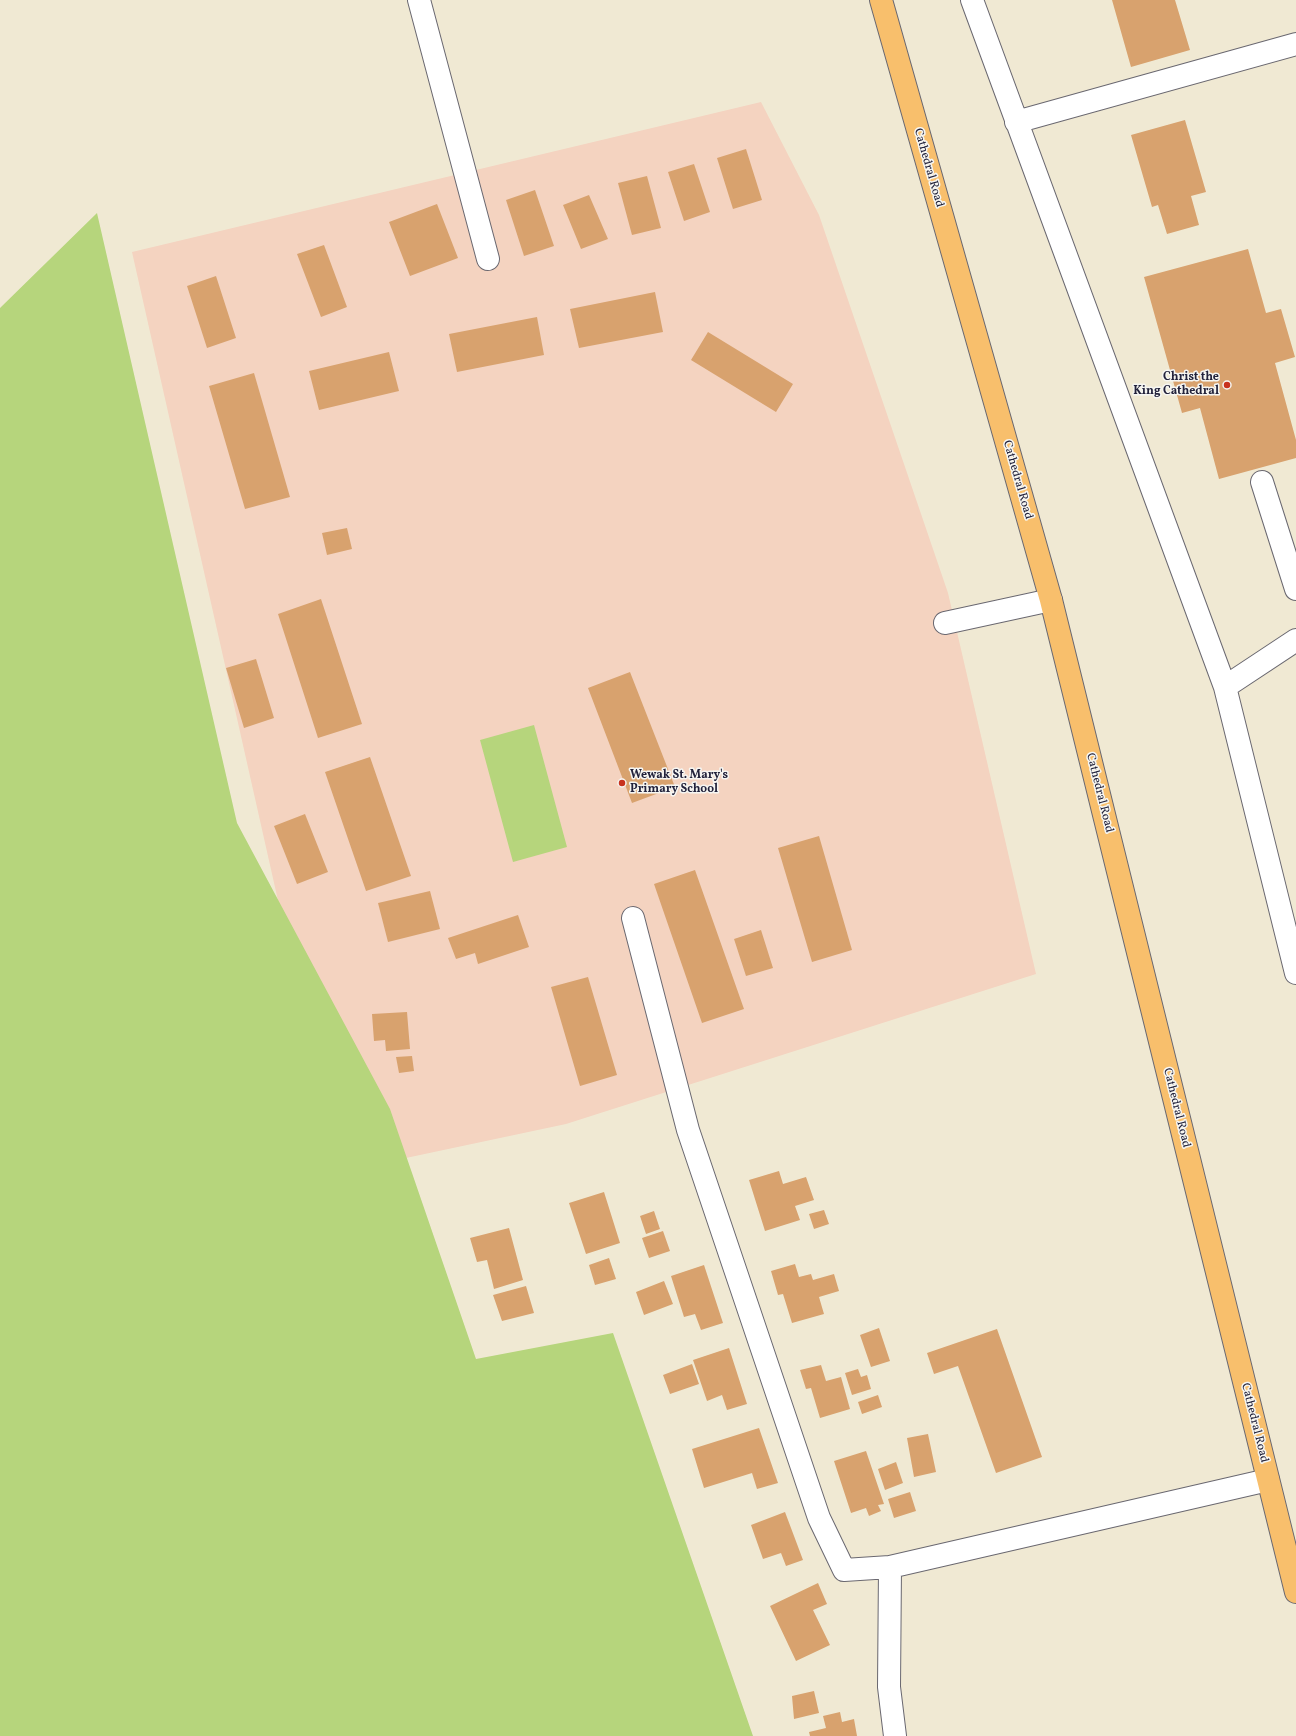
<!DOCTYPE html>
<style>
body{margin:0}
canvas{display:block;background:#f0e9d3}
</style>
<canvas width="1296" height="1736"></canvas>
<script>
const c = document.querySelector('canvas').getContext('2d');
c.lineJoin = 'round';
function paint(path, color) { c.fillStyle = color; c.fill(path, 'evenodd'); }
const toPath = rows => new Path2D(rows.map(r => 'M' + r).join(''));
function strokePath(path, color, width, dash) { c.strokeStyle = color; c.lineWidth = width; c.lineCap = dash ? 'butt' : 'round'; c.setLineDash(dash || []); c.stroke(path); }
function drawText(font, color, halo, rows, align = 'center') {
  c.font = font + ' Vollkorn,serif'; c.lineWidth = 3; c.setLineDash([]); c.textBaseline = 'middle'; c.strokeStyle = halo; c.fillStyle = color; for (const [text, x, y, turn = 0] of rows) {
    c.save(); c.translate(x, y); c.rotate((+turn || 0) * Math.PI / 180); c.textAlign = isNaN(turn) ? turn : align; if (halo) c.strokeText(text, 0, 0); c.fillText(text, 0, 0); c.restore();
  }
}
const built = toPath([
 [761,102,819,215,948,593,1036,974,566,1124,387,1162,338,1167,132,252]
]);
const green = toPath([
 [97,213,237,823,390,1109,476,1359,613,1333,753,1736,0,1736,0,308],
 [534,725,567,847,513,862,480,740]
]);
const building = toPath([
 [1112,0,1175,0,1190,50,1131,67],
 [1185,120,1206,192,1191,196,1199,225,1167,234,1158,205,1152,207,1131,135],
 [746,149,762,200,733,209,717,158],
 [694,164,710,212,684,221,668,172],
 [647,176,661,228,632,235,618,183],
 [535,190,554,246,524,256,506,200],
 [589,195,608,239,581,249,563,205],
 [437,204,458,258,410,276,389,222],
 [324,245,347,307,321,317,297,254],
 [1248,249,1266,313,1281,309,1295,357,1275,363,1296,440,1296,458,1219,479,1200,408,1182,413,1144,277],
 [216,276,236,338,207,348,187,286],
 [655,292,663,332,579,348,570,309],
 [537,317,544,355,457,372,449,334],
 [708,332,793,384,776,412,691,360],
 [389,352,399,391,319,410,309,371],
 [254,373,290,497,245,509,209,386],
 [347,528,352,549,327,555,322,533],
 [321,599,362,724,318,738,278,614],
 [256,659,274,718,244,728,226,668],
 [630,672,675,787,632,803,588,688],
 [370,757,411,876,366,891,325,772],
 [305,814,328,872,297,884,274,826],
 [819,836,852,950,812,962,778,848],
 [695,870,744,1009,702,1023,654,884],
 [430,891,440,929,388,942,378,903],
 [518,915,529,947,478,964,475,953,456,959,448,938],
 [761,930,773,968,746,976,734,939],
 [588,977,617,1075,580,1086,551,987],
 [407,1012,410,1049,386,1051,385,1040,374,1041,372,1014],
 [412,1056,414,1071,399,1073,396,1057],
 [779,1171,783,1184,806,1177,814,1200,795,1206,800,1220,765,1231,749,1180],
 [604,1192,620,1243,586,1254,569,1203],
 [824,1210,829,1224,814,1229,809,1214],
 [654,1211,660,1229,646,1234,640,1216],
 [509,1228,523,1280,494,1289,487,1260,477,1262,470,1238],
 [663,1231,670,1251,649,1258,642,1238],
 [609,1258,616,1279,595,1285,589,1265],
 [795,1264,799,1277,811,1274,813,1280,834,1274,839,1291,819,1297,824,1314,792,1323,783,1294,778,1295,771,1271],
 [704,1265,723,1323,701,1330,695,1314,684,1317,671,1276],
 [664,1281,673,1304,644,1315,636,1292],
 [526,1286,534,1313,502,1321,493,1295],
 [879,1328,890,1361,871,1367,860,1335],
 [997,1329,1042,1457,996,1473,958,1366,934,1374,927,1353],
 [729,1348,747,1404,727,1410,722,1395,707,1401,693,1360],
 [692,1364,699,1384,670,1394,663,1375],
 [821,1365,826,1381,841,1377,850,1409,820,1418,811,1388,806,1389,800,1370],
 [858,1369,861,1377,867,1375,871,1389,852,1395,845,1373],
 [878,1395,882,1407,862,1414,858,1402],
 [759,1428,778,1483,757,1489,752,1473,704,1488,692,1449],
 [928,1434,936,1472,914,1477,907,1438],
 [866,1451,884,1504,878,1505,881,1511,869,1516,866,1508,851,1513,834,1461],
 [896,1462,903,1483,885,1490,878,1469],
 [910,1492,916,1511,894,1518,888,1499],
 [785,1512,803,1560,786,1566,781,1553,763,1559,751,1525],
 [818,1583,827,1604,813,1610,830,1645,796,1661,770,1606],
 [814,1691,819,1713,794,1719,792,1696],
 [840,1712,842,1722,854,1719,857,1736,810,1736,809,1732,826,1728,823,1716]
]);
const minor = toPath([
 [419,0,488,259],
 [972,0,1225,687,1296,973],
 [1016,122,1296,44],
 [1262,482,1296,589],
 [945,623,1051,600],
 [1225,687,1296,640],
 [633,918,688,1130,819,1518,844,1570,890,1567],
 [895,1736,889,1687,890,1567,1268,1480]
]);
const major = toPath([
 [881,0,1051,600,1296,1592]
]);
const markers = [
 [1227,385,4,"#c8321e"],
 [622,783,4,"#c8321e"]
];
const streetNames = [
 ["Cathedral Road",928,168,74],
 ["Cathedral Road",1017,480,74],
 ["Cathedral Road",1099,793,76],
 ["Cathedral Road",1176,1108,76],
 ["Cathedral Road",1254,1423,76]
];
const poiNames = [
 ["Christ the",1219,378],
 ["King Cathedral",1219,392],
 ["Wewak St. Mary's",630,776,"left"],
 ["Primary School",630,790,"left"]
];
paint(built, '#f4d3c0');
paint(green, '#b6d57c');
paint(building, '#d8a26e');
strokePath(minor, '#6a6870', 24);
strokePath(major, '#6a6870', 24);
strokePath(minor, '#fff', 22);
strokePath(major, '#f8bf6c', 22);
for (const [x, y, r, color] of markers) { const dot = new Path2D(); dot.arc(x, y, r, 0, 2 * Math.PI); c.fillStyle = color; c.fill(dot); strokePath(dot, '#f6f6f2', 1.5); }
drawText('12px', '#22223b', '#f6f6f2', streetNames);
drawText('bold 12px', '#22223b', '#f6f6f2', poiNames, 'right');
</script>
